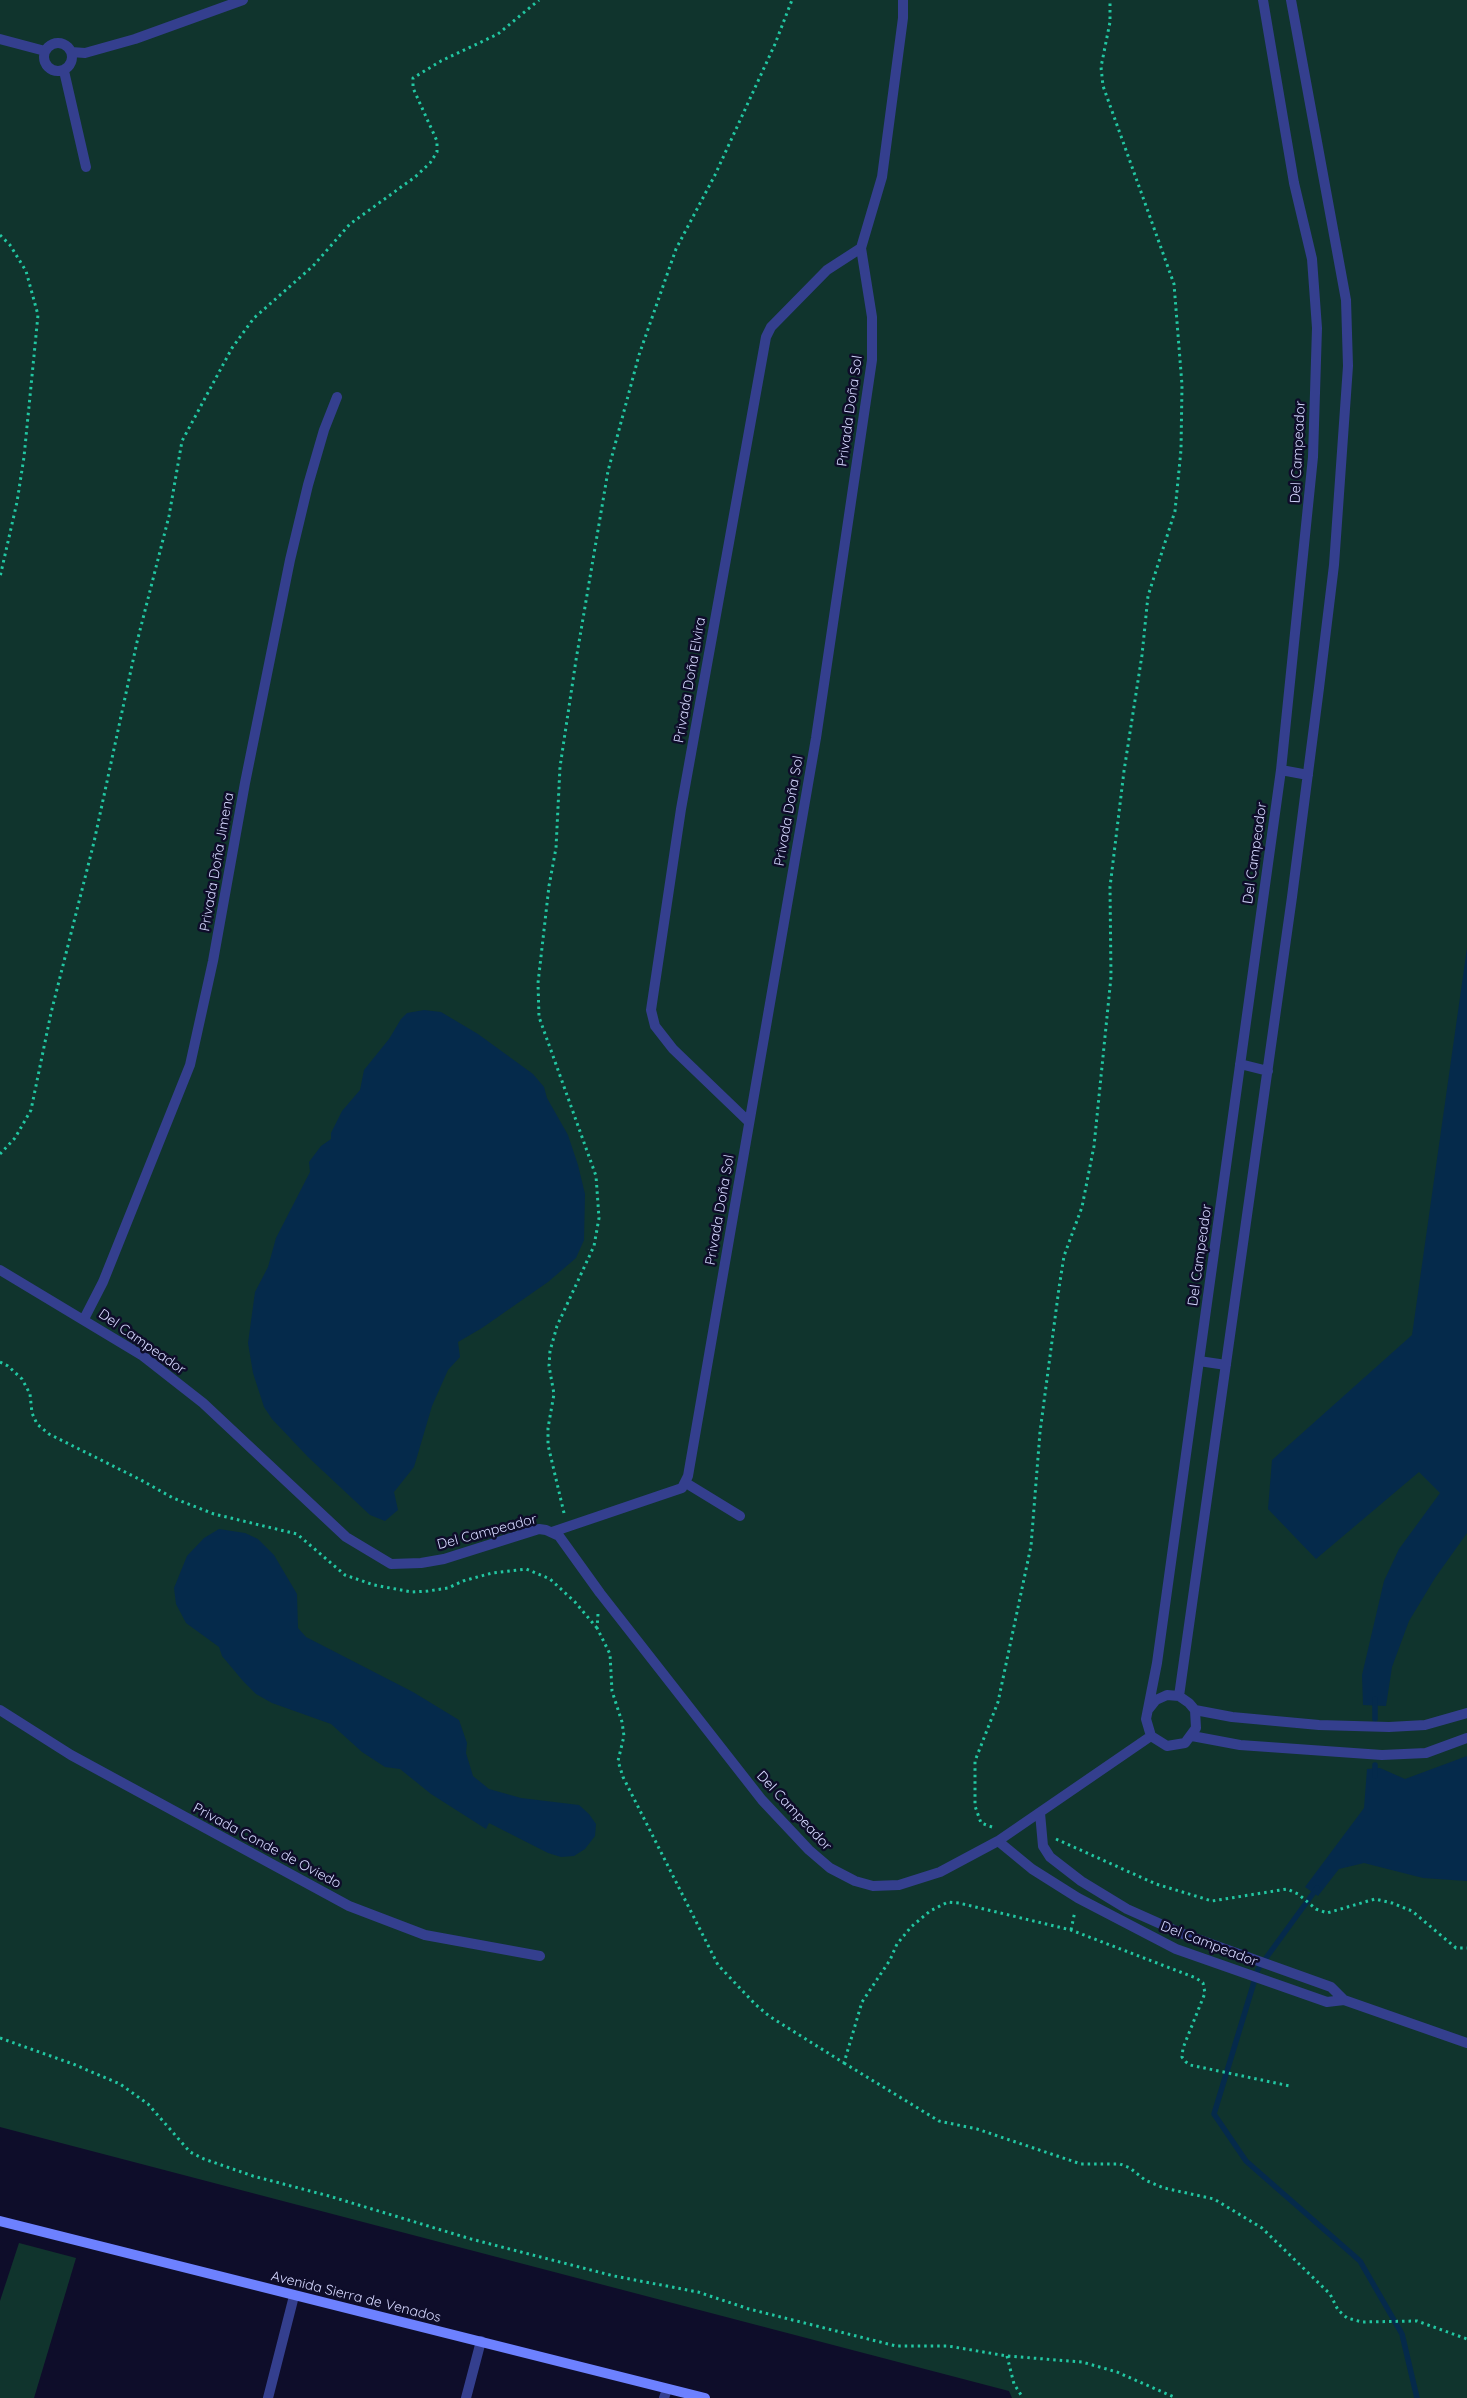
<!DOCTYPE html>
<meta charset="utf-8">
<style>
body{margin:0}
canvas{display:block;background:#0e0d2a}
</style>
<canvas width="1467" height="2398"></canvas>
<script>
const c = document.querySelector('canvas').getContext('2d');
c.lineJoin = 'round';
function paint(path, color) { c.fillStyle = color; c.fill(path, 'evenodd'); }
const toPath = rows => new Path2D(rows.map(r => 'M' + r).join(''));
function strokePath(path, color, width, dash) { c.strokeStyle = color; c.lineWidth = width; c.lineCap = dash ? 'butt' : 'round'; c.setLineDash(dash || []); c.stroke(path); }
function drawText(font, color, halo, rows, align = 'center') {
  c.font = font + ' Quicksand,sans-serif'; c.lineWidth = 5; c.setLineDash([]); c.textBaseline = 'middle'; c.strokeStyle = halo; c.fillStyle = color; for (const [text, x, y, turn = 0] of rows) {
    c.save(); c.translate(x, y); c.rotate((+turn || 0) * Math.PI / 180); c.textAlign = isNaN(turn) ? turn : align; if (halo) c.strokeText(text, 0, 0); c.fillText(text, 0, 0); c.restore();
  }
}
const green = toPath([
 [0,0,1467,0,1467,2398,1012,2398,1009,2391,0,2127],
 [19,2243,76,2258,34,2398,0,2398,0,2301]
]);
const water = toPath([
 [1467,948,1467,1533,1435,1578,1409,1621,1392,1667,1386,1706,1363,1705,1362,1675,1384,1581,1399,1549,1440,1493,1419,1472,1316,1559,1268,1509,1272,1460,1412,1335],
 [424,1010,441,1012,478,1034,533,1074,544,1087,547,1098,568,1135,578,1165,585,1194,584,1240,576,1258,548,1282,482,1328,458,1342,460,1357,448,1370,432,1406,414,1467,394,1492,398,1510,385,1521,370,1515,308,1457,272,1419,264,1407,253,1373,248,1343,255,1292,268,1267,276,1238,310,1172,309,1162,321,1146,331,1139,331,1133,342,1111,360,1090,364,1070,389,1039,401,1019,407,1013],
 [219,1529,245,1533,258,1539,274,1555,297,1594,298,1628,306,1637,413,1692,459,1720,467,1743,466,1753,473,1776,489,1789,521,1798,579,1805,589,1814,596,1824,595,1836,585,1849,574,1856,561,1857,548,1853,489,1823,486,1829,431,1794,400,1769,385,1767,362,1752,331,1724,272,1703,256,1694,243,1681,222,1656,219,1647,186,1623,176,1604,174,1588,187,1556,204,1538],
 [1467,1756,1467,1881,1423,1878,1364,1863,1339,1869,1318,1896,1305,1887,1364,1808,1367,1769,1380,1768,1405,1779]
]);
const stream = toPath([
 [1375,1699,1375,1719],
 [1375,1765,1375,1776],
 [1317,1888,1258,1969,1214,2114,1246,2161,1360,2261,1402,2334,1417,2398]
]);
const path = toPath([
 [0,235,10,245,26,271,38,315,24,457,17,502,0,577],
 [0,1154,15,1138,31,1110,51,1013,94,842,137,642,169,516,182,441,232,348,254,318,313,266,350,224,415,177,430,163,437,152,437,141,413,88,413,78,441,61,498,34,539,0],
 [0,1362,8,1366,22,1379,30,1394,32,1413,37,1424,49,1434,141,1480,173,1498,214,1514,297,1534,345,1575,374,1585,412,1592,428,1591,448,1588,463,1581,492,1573,526,1569,550,1579,575,1602,597,1628],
 [564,1513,548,1445,548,1428,554,1394,549,1366,550,1351,557,1326,594,1246,599,1218,596,1176,539,1017,538,983,549,886,556,848,560,767,576,660,608,471,639,355,676,249,715,175,775,44,792,0],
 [598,1614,597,1628,610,1654,612,1691,622,1722,624,1736,618,1761,623,1777,718,1965,755,2004,769,2016,844,2063,862,2002,890,1960,897,1944,911,1927,930,1911,948,1902,959,1903,1071,1930,1196,1978,1203,1983,1205,1993,1183,2048,1182,2057,1186,2062,1190,2065,1290,2086],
 [992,1827,981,1823,975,1806,975,1761,998,1702,1031,1546,1040,1432,1059,1288,1064,1256,1082,1207,1094,1146,1111,977,1110,887,1124,771,1142,655,1148,596,1175,511,1181,450,1182,385,1174,284,1103,86,1101,67,1110,22,1110,0],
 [1056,1839,1156,1884,1212,1901,1287,1889,1298,1894,1316,1909,1327,1913,1375,1899,1392,1903,1412,1911,1456,1948,1467,1948],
 [1071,1930,1075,1911],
 [0,2038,73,2064,120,2084,148,2104,190,2152,204,2159,253,2176,329,2196,471,2239,614,2276,698,2292,749,2309,896,2346,948,2346,1007,2356,1082,2362,1117,2372,1176,2398],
 [844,2063,939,2121,977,2129,1081,2164,1120,2164,1130,2168,1145,2180,1164,2188,1214,2199,1262,2228,1330,2294,1338,2310,1347,2318,1362,2322,1417,2321,1467,2339],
 [1007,2356,1014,2384,1023,2398]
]);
const street = toPath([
 [0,39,45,51],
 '44 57a14 14 0 1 1 28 0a14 14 0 1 1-28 0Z',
 [71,52,85,53,135,39,243,0],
 [64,71,86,167],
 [1281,770,1308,775],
 [1240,1064,1268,1071],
 [749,1122,673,1049,655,1026,651,1010,681,809,766,337,771,327,827,270,861,248],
 [0,1270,143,1356,203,1403,346,1537,391,1564,421,1563,444,1559,539,1529,546,1530,559,1536,600,1593,762,1800,809,1850,830,1868,855,1881,873,1886,899,1885,940,1872,998,1841,1151,1736],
 [84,1319,103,1282,190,1065,213,961,245,783,290,560,308,485,324,430,337,397],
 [1199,1361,1226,1365],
 [686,1483,740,1516],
 [552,1532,682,1488,688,1476,816,738,872,360,872,317,861,248,882,177,903,18,903,0],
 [1179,1696,1292,897,1319,688,1334,565,1348,366,1346,300,1291,0],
 [0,1710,71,1755,349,1906,425,1935,540,1956],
 [1148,1710,1156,1700,1167,1695,1179,1696,1189,1703,1195,1710,1196,1728,1185,1743,1167,1746,1151,1736,1146,1719,1157,1663,1281,770,1313,457,1317,328,1312,259,1294,183,1263,0],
 [1195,1710,1232,1717,1319,1725,1389,1727,1425,1725,1467,1713],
 [1192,1736,1240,1745,1382,1755,1426,1753,1467,1738],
 [1040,1813,1043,1846,1050,1857,1081,1881,1127,1909,1183,1934,1331,1987,1344,2000,1467,2043],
 [998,1841,1032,1869,1078,1898,1176,1949,1327,2002,1344,2000],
 [268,2398,294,2296],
 [466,2398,481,2341],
 [664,2398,667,2389]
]);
const secondary = toPath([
 [0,2221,705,2398]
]);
const streetNames = [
 ["Privada Doña Sol",850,411,-82],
 ["Del Campeador",1298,452,-87],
 ["Privada Doña Elvira",690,680,-80],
 ["Privada Doña Sol",789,811,-80],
 ["Del Campeador",1255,853,-82],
 ["Privada Doña Jimena",217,862,-80],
 ["Privada Doña Sol",720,1210,-80],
 ["Del Campeador",1200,1255,-82],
 ["Del Campeador",142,1342,35],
 ["Del Campeador",487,1532,-15],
 ["Del Campeador",794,1811,47],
 ["Privada Conde de Oviedo",267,1846,28],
 ["Del Campeador",1209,1944,21],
 ["Avenida Sierra de Venados",356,2297,14]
];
paint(green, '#10342d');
paint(water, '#052a4b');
strokePath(stream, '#052a4b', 5.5);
strokePath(path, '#22c7a2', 3, [2.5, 4]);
strokePath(street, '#343f8e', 10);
strokePath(secondary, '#6d81ff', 10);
drawText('14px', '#d6d8ff', '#0e0d2a', streetNames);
</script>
